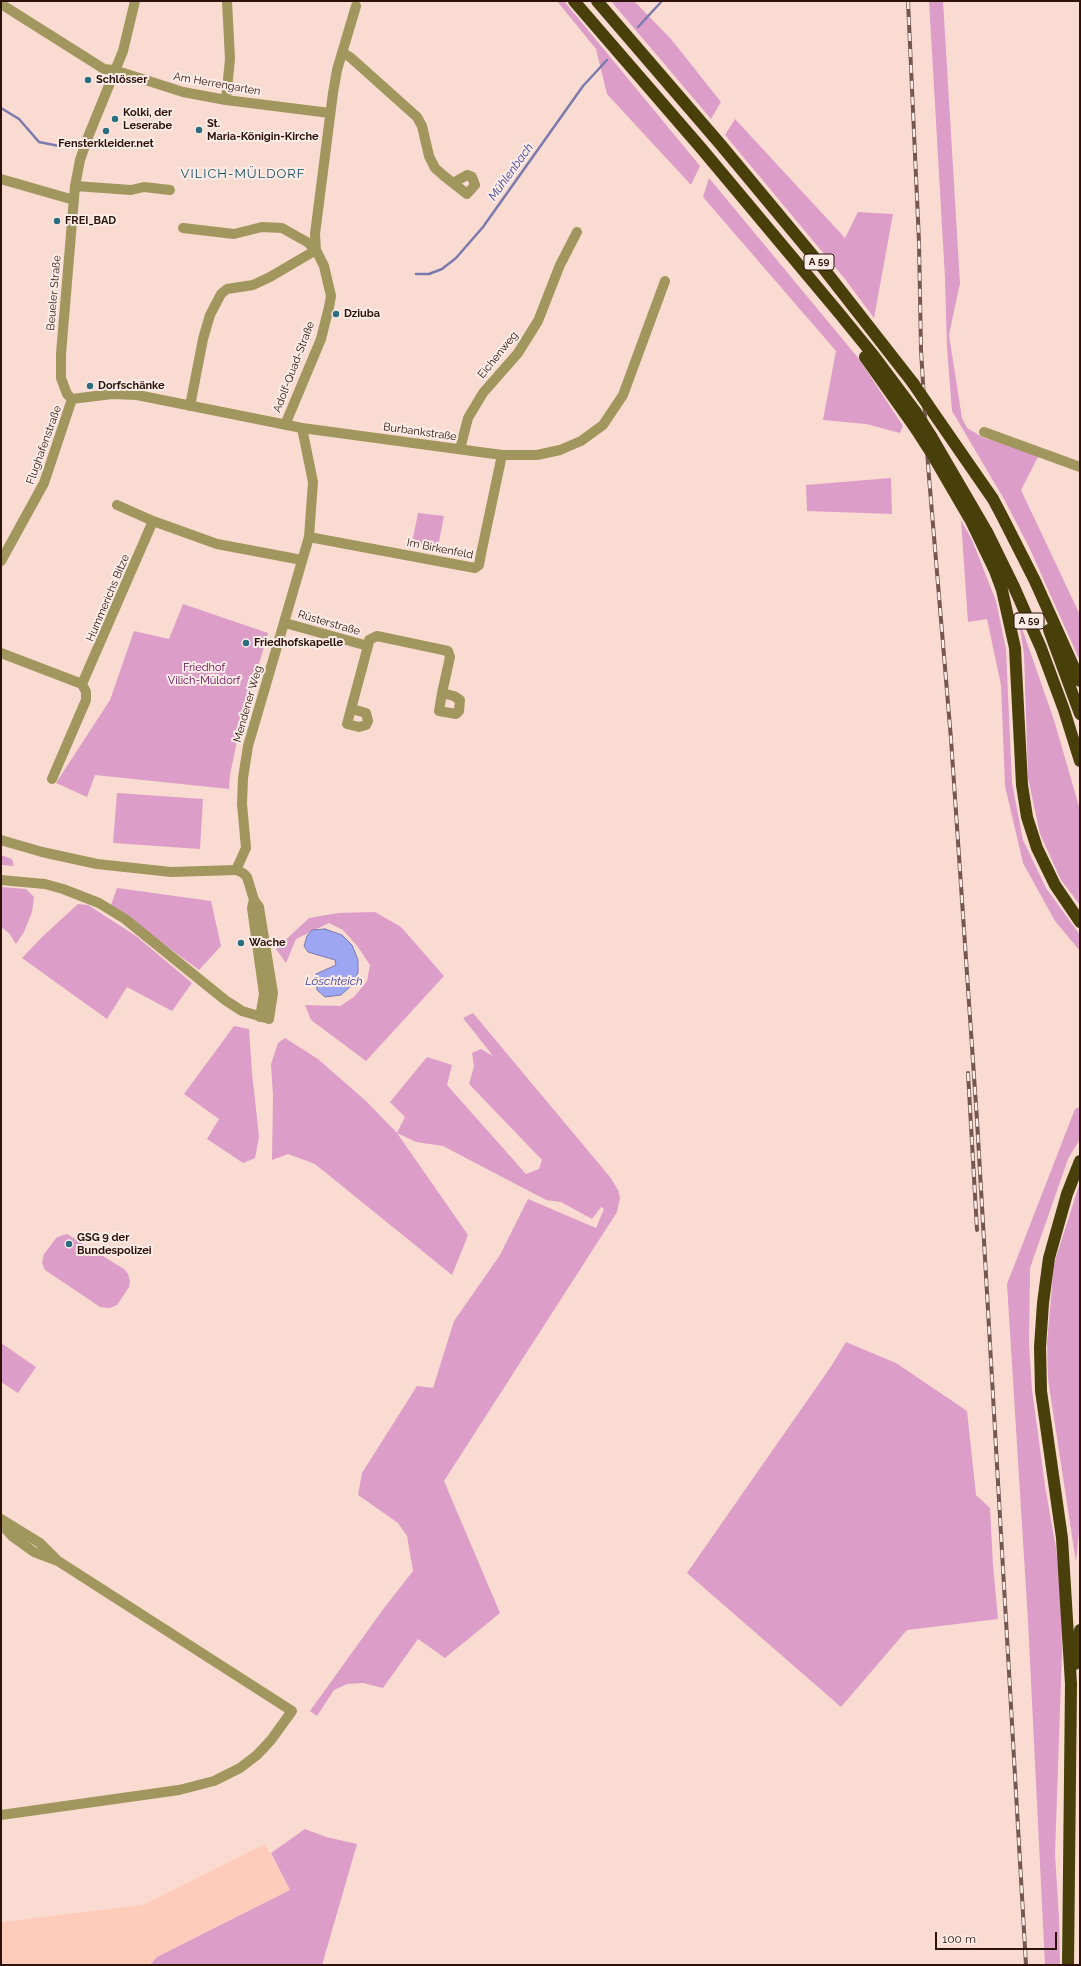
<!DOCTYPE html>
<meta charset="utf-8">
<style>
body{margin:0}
#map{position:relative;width:1081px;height:1966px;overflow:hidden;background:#fadbd1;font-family:Raleway,sans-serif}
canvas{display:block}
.frame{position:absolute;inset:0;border:2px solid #2d120a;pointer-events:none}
.scale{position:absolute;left:935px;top:1932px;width:122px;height:18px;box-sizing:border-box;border:2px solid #2d120a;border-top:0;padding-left:5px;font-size:12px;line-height:14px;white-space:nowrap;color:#2d120a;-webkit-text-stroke:3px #fcece7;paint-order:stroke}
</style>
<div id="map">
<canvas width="1081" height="1966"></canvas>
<div class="frame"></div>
<div class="scale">100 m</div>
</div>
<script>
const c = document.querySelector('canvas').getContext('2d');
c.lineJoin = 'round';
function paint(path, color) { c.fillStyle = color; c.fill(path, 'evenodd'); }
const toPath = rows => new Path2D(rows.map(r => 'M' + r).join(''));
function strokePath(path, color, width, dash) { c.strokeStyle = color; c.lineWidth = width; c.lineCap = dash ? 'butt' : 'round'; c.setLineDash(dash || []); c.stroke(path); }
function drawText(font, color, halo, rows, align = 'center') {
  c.font = font + ' Raleway,sans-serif'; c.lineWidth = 4; c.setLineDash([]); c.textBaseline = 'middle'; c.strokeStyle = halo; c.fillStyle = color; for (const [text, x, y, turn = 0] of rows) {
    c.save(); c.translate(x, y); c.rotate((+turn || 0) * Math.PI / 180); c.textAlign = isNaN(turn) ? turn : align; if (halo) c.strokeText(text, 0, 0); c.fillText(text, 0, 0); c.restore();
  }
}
const built = toPath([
 [265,1844,290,1890,157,1957,150,1965,1,1965,1,1922,143,1905]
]);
const green = toPath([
 [557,1,564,1,700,166,691,185,607,94,596,49],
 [611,1,634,1,671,39,721,102,711,119],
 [929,1,943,1,960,283,949,335,962,418,967,428,984,438,1039,455,1021,490,1080,615,1080,661,1029,547,1004,499,952,411,947,348,945,278],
 [735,119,845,238,858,212,893,214,874,318,845,279,725,135],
 [709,178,859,359,903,426,900,433,866,424,823,420,836,351,703,197],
 [891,478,892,514,807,511,806,485],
 [418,513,444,516,438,547,412,543],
 [961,520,972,540,996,601,1006,649,1012,783,1023,840,1046,888,1080,935,1080,951,1055,921,1023,863,1005,786,1001,685,987,619,968,622],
 [183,604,268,633,238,736,230,775,229,789,95,775,87,797,56,783,110,700,134,631,169,639],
 [1018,617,1054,720,1080,810,1080,905,1061,880,1040,834,1028,778,1024,654],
 [117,793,203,799,200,849,113,843],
 [1,855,12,859,14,866,1,865],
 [1,887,26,889,34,897,32,912,24,932,16,944,9,933,1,927],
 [117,888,211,901,221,946,199,970,111,905],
 [78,904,88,905,136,936,192,983,172,1011,127,987,107,1019,22,958,42,937],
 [375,912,401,927,444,976,366,1061,311,1020,305,1005,340,1006,354,997,367,981,370,965,358,947,343,930,329,923,296,939,286,963,276,949,309,918,338,913],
 [473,1013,610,1177,618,1190,620,1198,617,1212,444,1481,500,1613,445,1658,418,1639,383,1688,363,1683,347,1684,334,1690,317,1716,310,1711,384,1608,413,1571,407,1536,398,1523,358,1495,362,1473,417,1386,433,1388,454,1321,500,1255,528,1199,596,1228,604,1209,601,1207,592,1219,561,1202,546,1200,443,1146,416,1142,397,1133,468,1235,452,1275,315,1164,288,1154,272,1160,273,1096,271,1064,278,1043,285,1038,318,1059,367,1102,397,1133,405,1117,390,1102,427,1057,452,1065,447,1085,526,1174,539,1169,542,1160,469,1084,474,1066,472,1053,481,1049,493,1056,463,1018],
 [234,1026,249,1029,252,1073,259,1137,255,1158,243,1163,207,1139,219,1119,184,1094],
 [1080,1107,1080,1139,1068,1159,1030,1268,1029,1344,1032,1390,1045,1486,1056,1548,1061,1599,1062,1652,1055,1854,1059,1918,1060,1965,1045,1965,1028,1621,1007,1284,1075,1109],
 [1080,1182,1080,1522,1076,1562,1048,1379,1047,1343,1054,1264],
 [67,1234,124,1269,128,1274,130,1281,129,1287,117,1305,110,1308,100,1307,45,1270,42,1263,44,1254,57,1237],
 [846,1342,896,1363,967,1411,976,1495,990,1508,993,1565,998,1619,907,1630,841,1707,687,1573,832,1365],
 [1,1343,36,1367,18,1393,1,1382],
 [305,1829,326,1837,357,1844,322,1965,150,1965,157,1957,290,1890,271,1853]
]);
const water = toPath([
 [325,929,342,935,352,945,358,960,358,973,351,986,341,995,325,997,317,990,316,974,336,965,335,960,308,952,304,946,307,936,312,930,325,929]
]);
const stream = toPath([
 [638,27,662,1],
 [1,108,19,119,39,142,59,146,69,142],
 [416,274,429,274,442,269,456,258,483,227,583,86,607,60]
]);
const minor = toPath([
 [1,4,104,69,114,70,183,92,226,100,330,113],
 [343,53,350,57,417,117,422,126,429,156,435,168,444,176,467,194,475,185,472,177,467,175,453,183],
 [226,100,230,59,227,1],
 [1,179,74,200],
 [75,186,131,190,144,187,170,190],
 [183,228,234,234,262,227,282,228,307,242,316,250,324,266,331,296,329,307,321,339,285,425],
 [316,250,315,234,333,93,337,70,356,6],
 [72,399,112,394,137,395,302,428,502,455,537,455,560,450,581,441,603,425,623,395,665,281],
 [72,399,67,394,61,378,61,354,75,186,80,160,88,137,123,51,135,1],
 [190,406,203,339,210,315,221,294,227,289,253,285,270,277,316,250],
 [984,432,1080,467],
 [460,449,468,418,483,393,518,353,538,321,560,265,577,232],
 [117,505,153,521],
 [309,537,475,568,479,565,481,554,502,455],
 [1,561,44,483,72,399],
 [285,623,368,646,369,640,377,636,448,651,450,657,442,693,439,711,456,714,459,711,460,700,454,696,442,693],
 [1,653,82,684,153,521,217,544,302,560],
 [352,709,366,713,368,721,366,725,359,727,347,724,368,646],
 [52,779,86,700,86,692,82,684],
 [1,880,45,884,63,889,99,903,125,919,225,1000,242,1011,269,1019,273,993,259,907,254,900,247,877,243,873,236,870,246,848,242,804,243,778,248,746,309,537,313,482,302,428],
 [254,900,252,908,264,994,260,1017],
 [1,1519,40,1543,58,1561],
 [1,1524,13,1537,34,1552,58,1561,292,1711,271,1740,257,1755,240,1768,214,1781,179,1790,1,1815]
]);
const tertiary = toPath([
 [1,840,42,852,97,864,171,872,236,870]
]);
const motorway = toPath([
 [574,1,701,148,839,313,874,356,915,411],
 [597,1,721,145,820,264,913,383],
 [865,357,916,429],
 [928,405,993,499,1002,516,1035,581,1080,681],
 [931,436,987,532,1014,587,1041,648,1064,710,1080,761],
 [932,454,971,521,995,571,1002,590,1015,648,1022,785,1027,817,1037,848,1055,885,1080,922],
 [1049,630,1080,714],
 [1075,1664,1080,1630],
 [1068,1965,1071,1684,1062,1538,1041,1391,1040,1347,1043,1303,1049,1258,1067,1194,1080,1161]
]);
const rail = toPath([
 [908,1,919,242,921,350,928,465,951,739,977,1120,1026,1965],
 [968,1073,977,1230]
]);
const motorwayBridge = toPath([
 [913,383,928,405],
 [915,411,931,436],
 [916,429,932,454]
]);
const markers = [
 [88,80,4,"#2b6d7f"],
 [115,119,4,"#2b6d7f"],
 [199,130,4,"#2b6d7f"],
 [106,131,4,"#2b6d7f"],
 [57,221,4,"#2b6d7f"],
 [336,314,4,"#2b6d7f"],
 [90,386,4,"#2b6d7f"],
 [246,643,4,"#2b6d7f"],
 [241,943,4,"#2b6d7f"],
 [69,1244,4,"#2b6d7f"]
];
const shields = [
 [819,262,30],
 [1029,621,30]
];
const shieldNames = [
 ["A 59",819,262],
 ["A 59",1029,621]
];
const poiNames = [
 ["Schlösser",96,80],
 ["Kolki, der",123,113],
 ["Leserabe",123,126],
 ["St.",207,124],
 ["Maria-Königin-Kirche",207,137],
 ["Fensterkleider.net",106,144,"center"],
 ["FREI_BAD",65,221],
 ["Dziuba",344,314],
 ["Dorfschänke",98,386],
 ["Friedhofskapelle",254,643],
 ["Wache",249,943],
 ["GSG 9 der",77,1238],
 ["Bundespolizei",77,1251]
];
const streetNames = [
 ["Am Herrengarten",217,84,10],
 ["Beueler Straße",54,293,-85],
 ["Eichenweg",498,355,-51],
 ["Adolf-Quad-Straße",294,367,-69],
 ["Burbankstraße",420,432,8],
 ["Flughafenstraße",44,445,-70],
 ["Im Birkenfeld",440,549,11],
 ["Hummerichs Bitze",108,598,-67],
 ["Rüsterstraße",329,623,16],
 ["Mendener Weg",248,704,-74]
];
const parkNames = [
 ["Friedhof",204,668],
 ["Vilich-Müldorf",204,681]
];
const waterNames = [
 ["Mühlenbach",511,172,-54],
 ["Löschteich",334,981]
];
const quarterNames = [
 ["VILICH-MÜLDORF",243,174]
];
paint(built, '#ffccbc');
paint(green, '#dc9dc9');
paint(water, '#9da6f3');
strokePath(water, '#7b7aad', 1);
strokePath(stream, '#7b7aad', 2.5);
strokePath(minor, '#a1965d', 10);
strokePath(tertiary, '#a1965d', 10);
strokePath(motorway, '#483f0b', 12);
strokePath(rail, '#74584f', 4);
strokePath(rail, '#fcece7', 2.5, [8]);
strokePath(motorwayBridge, '#483f0b', 12);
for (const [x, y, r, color] of markers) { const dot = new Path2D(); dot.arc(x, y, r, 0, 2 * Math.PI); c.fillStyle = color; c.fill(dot); strokePath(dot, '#fcece7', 1.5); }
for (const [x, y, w] of shields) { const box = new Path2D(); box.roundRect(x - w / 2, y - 8, w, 16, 3); c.fillStyle = '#fcece7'; c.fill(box); strokePath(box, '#2d120a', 1); }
drawText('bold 10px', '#2d120a', null, shieldNames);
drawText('bold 11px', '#2d120a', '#fcece7', poiNames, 'left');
drawText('11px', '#2d120a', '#fcece7', streetNames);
drawText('11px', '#5e034d', '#fcece7', parkNames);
drawText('italic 12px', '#42439c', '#fcece7', waterNames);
c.letterSpacing = '1px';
drawText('13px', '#164d5b', '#fcece7', quarterNames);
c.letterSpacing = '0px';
</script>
